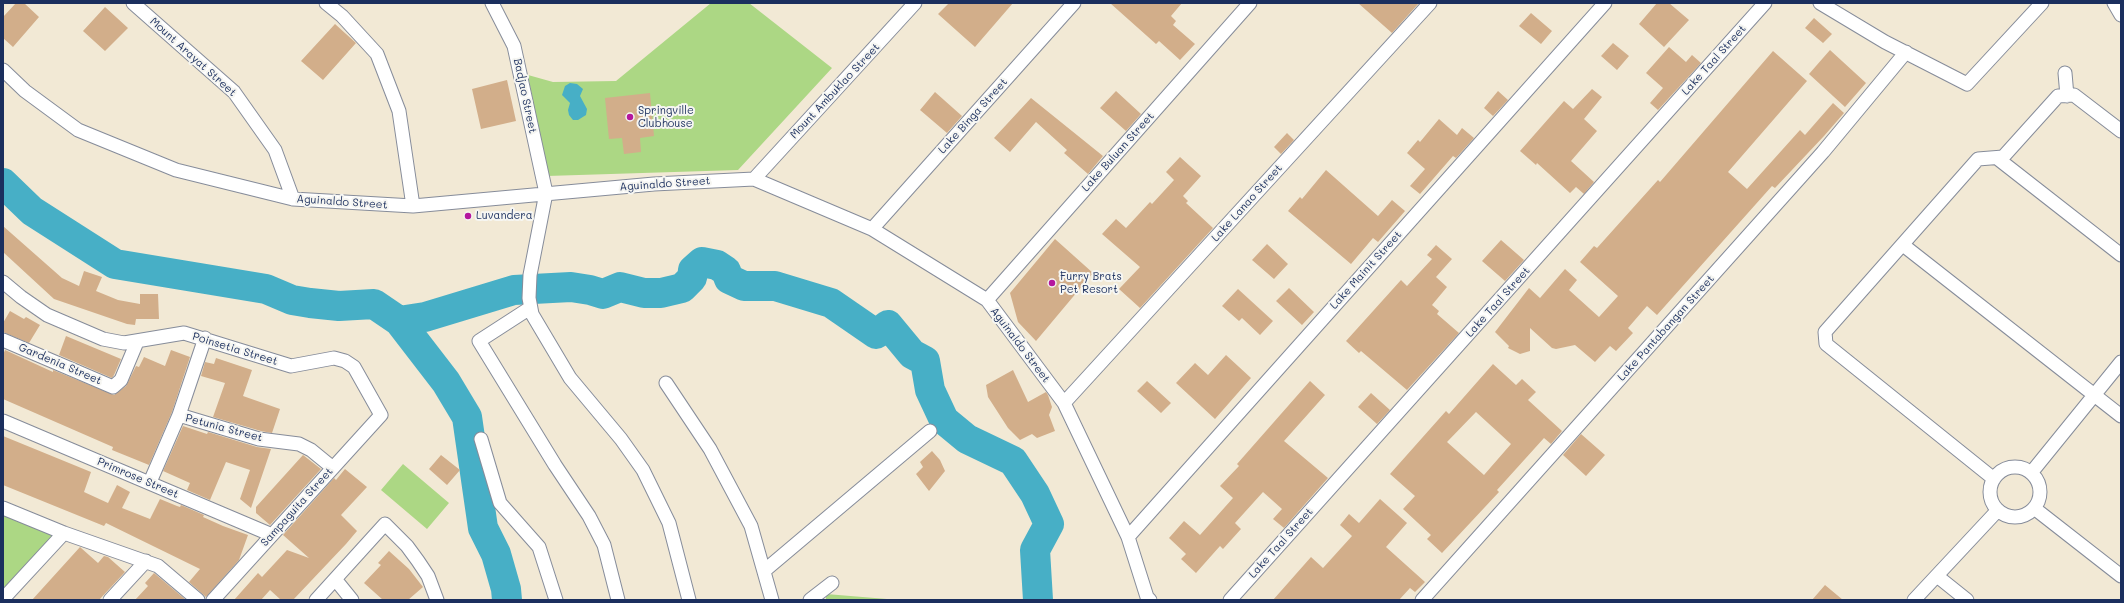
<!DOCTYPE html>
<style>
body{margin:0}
#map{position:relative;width:2124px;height:603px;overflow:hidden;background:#f2e9d5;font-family:Mali,sans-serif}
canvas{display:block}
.frame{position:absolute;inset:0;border:4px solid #1b2f5e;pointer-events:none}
</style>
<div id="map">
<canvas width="2124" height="603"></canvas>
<div class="frame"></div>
</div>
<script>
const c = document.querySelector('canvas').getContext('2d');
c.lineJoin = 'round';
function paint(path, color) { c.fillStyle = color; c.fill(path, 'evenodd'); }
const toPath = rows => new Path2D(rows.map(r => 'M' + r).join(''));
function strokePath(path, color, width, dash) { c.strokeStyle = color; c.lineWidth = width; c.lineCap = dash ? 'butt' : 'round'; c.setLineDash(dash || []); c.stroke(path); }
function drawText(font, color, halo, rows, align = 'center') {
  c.font = font + ' Mali,sans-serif'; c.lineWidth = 4; c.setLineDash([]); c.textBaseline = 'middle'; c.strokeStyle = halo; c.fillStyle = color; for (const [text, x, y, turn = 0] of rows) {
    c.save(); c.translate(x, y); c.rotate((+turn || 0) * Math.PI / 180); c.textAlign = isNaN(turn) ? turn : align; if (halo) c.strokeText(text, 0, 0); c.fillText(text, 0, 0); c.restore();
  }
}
const green = toPath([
 [711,3,749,3,832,68,738,170,547,176,528,75,553,82,616,81],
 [403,464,449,503,427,529,381,490],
 [3,515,54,536,3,592],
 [826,594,887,599,826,600]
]);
const water = toPath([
 [570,83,577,84,583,89,580,96,587,109,586,115,578,120,573,120,569,115,568,110,570,103,562,95,565,86]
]);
const river = toPath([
 [3,183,32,211,115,264,266,289,292,300,310,303,339,306,374,304,399,321,446,382,467,417,483,528,496,554,506,589,507,600],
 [399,321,425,317,514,290,571,287,590,290,603,294,620,287,644,293,661,293,682,288,692,278,693,270,702,262,717,265,726,271,729,279,744,286,775,286,831,303,876,334,888,325,912,354,925,361,930,390,944,420,967,439,1013,461,1035,494,1049,524,1035,550,1038,600]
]);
const building = toPath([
 [16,3,24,3,39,17,13,47,3,38,3,17],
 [949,3,1013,3,975,47,938,14],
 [1110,3,1182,3,1171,16,1176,21,1173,25,1195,44,1180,60,1159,41,1156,44],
 [1358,3,1419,3,1392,33],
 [1657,3,1669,3,1689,20,1664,47,1639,24],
 [105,7,128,28,105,51,83,31],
 [1531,13,1552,31,1541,44,1519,26],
 [1814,18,1832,34,1823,43,1805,28],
 [335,24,356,43,323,80,301,61],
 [1613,43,1629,56,1617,70,1601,56],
 [1669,47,1686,62,1692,55,1701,63,1658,110,1650,103,1663,88,1646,73],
 [1830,50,1866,83,1845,107,1809,74],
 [1773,51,1807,81,1728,172,1747,189,1800,130,1805,135,1833,103,1844,113,1824,136,1775,188,1772,186,1657,315,1647,306,1628,328,1633,333,1616,351,1610,346,1595,362,1575,345,1556,349,1552,348,1530,328,1530,351,1520,354,1508,348,1509,346,1495,332,1529,288,1540,298,1565,269,1577,280,1569,290,1599,317,1618,296,1580,262,1594,246,1597,248,1658,180,1660,182],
 [507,80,516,121,481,129,472,89],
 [1592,89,1602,97,1584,119,1597,131,1571,161,1594,182,1584,194,1576,187,1570,193,1537,163,1536,165,1520,151,1564,101,1573,109],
 [1116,91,1141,114,1126,131,1100,108],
 [1498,91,1508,100,1493,116,1484,108],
 [935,92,962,116,947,133,920,110],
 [650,93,654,136,640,138,641,152,624,154,622,138,609,139,605,98],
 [1031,98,1103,156,1088,174,1064,153,1067,150,1036,122,1010,152,994,138],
 [1439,119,1457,135,1462,128,1474,138,1456,158,1453,156,1420,194,1410,186,1425,169,1407,153,1418,140,1420,142],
 [1287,133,1294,140,1281,154,1274,147],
 [1180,157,1201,176,1183,196,1188,201,1186,203,1213,228,1140,308,1119,289,1140,267,1102,234,1116,219,1126,228,1150,202,1152,204,1174,180,1166,172],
 [1326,170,1378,216,1392,200,1405,211,1378,242,1373,238,1351,264,1288,211,1300,197,1302,199],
 [3,226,62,278,79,286,84,271,102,277,96,291,118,300,140,304,140,294,158,294,159,319,136,319,135,325,127,324,54,299,3,252],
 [1055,239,1093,273,1036,341,1018,322,1010,293],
 [1501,240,1524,260,1505,281,1482,261],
 [1267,244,1288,264,1274,279,1252,260],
 [1436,245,1452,259,1436,277,1447,287,1432,305,1439,311,1437,314,1459,333,1407,390,1361,351,1359,353,1346,341,1401,280,1407,286,1432,259,1427,255],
 [1289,288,1314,312,1302,325,1276,301],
 [1238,289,1273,321,1260,335,1242,318,1239,321,1222,306],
 [10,311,24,319,26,317,40,325,29,343,3,332,3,323],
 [66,336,121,359,114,375,112,378,59,355],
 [5,350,53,372,53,370,114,395,126,386,136,366,139,367,144,357,165,366,171,350,190,357,172,412,149,465,112,450,113,447,3,399,3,355],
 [1226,355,1251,378,1215,419,1176,383,1195,363,1208,375],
 [216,358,252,370,243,396,280,409,272,433,261,431,213,417,225,383,201,376,205,362,214,364],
 [1493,364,1516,385,1522,379,1536,392,1528,400,1562,431,1551,444,1544,438,1497,490,1499,492,1442,553,1427,539,1431,535,1403,509,1415,496,1390,474,1446,411,1449,414],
 [1476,412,1511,444,1484,475,1447,442],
 [1013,370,1028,402,1046,392,1048,395,1052,407,1049,415,1055,431,1037,438,1032,434,1020,440,1008,428,988,397,986,385],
 [1147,381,1171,403,1161,413,1137,391],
 [1310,381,1325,395,1284,441,1328,478,1284,528,1273,519,1282,509,1263,492,1235,523,1241,529,1223,549,1220,546,1196,573,1181,559,1186,554,1169,538,1184,521,1200,535,1233,498,1220,486,1239,466,1237,464],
 [1371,393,1390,410,1377,424,1358,407],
 [183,426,207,434,208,432,257,447,271,449,251,508,240,499,250,470,226,462,210,500,187,490,190,483,163,471],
 [1581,434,1605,455,1586,476,1563,455],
 [3,436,91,472,84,492,108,503,117,485,130,492,122,508,150,519,160,499,177,506,180,507,181,505,204,515,203,517,223,526,248,535,239,560,206,597,189,582,200,569,106,523,104,526,3,485],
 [932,451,940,460,945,471,929,491,916,474,923,467,920,462],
 [303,455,321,469,270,525,256,513,256,507],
 [441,455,460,470,447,485,429,469],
 [345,469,367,487,341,515,357,531,346,544,293,600,281,600,270,590,261,600,234,600,258,573,262,577,287,550,309,558,283,535,334,478,336,480],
 [1380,499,1407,523,1386,547,1425,582,1415,592,1410,588,1399,600,1273,600,1311,557,1323,568,1352,536,1340,525,1349,514,1359,523],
 [80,547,98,563,104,556,108,557,125,572,99,600,32,600],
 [389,551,409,569,423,587,408,600,383,600,364,583,381,565,378,563],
 [154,573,186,600,135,600,148,586,145,583],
 [1825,585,1843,600,1812,600]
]);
const minor = toPath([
 [133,3,234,92,275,150,293,199],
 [326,3,342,16,377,54,399,111,413,206],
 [492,3,514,46,546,193,530,275,529,298,532,314,570,378,621,439,643,470,669,523,689,600],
 [1820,3,1885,42,1967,84,2042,3],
 [2114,3,2121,15],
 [3,70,25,91,78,130,176,170,293,199,413,206,654,184,754,179,872,229,987,300,1064,403,1128,537,1147,597,1150,600],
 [2065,73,2067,96],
 [1997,158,2121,255],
 [754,179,915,3],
 [872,229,1074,3],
 [1903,245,2121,416],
 [3,282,21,297,47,315,103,339,124,343,184,333,291,366,334,358,345,361,354,367,381,415,213,600],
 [987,300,1250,3],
 [530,308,479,341,555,465,589,516,604,545,618,600],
 [3,340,113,387,121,380,137,342],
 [666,383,710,449,751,526,772,600],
 [1064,403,1430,3],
 [179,415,259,439,299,444,311,450,333,468],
 [3,421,272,535],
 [481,439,500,503,539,547,556,600],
 '1990 492a25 25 0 1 1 50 0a25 25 0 1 1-50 0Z',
 [2031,473,2121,362],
 [1994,479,1826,344,1825,332,1978,159,2003,157,2058,96,2074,95,2121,131],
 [150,482,179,415,205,338],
 [3,508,64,533,158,566,198,600],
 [2034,508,2121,576],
 [1128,537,1605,3],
 [764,571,930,431],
 [1937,576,1967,600],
 [335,579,352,600],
 [3,599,64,533],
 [110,600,146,561],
 [316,600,385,524,407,546,418,561,428,576,437,600],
 [810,600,832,583],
 [1230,600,1765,3],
 [1422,600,1823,152,1906,52],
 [1914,600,1998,510]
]);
const markers = [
 [630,117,4,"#b5179e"],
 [468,216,4,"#b5179e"],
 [1052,283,4,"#b5179e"]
];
const streetNames = [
 ["Mount Arayat Street",193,57,42],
 ["Lake Taal Street",1714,60,-48],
 ["Mount Ambuklao Street",835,91,-47],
 ["Badjao Street",525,96,78],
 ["Lake Binga Street",973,116,-48],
 ["Lake Buluan Street",1118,152,-48],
 ["Aguinaldo Street",665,184,-4],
 ["Aguinaldo Street",342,202,4],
 ["Lake Lanao Street",1247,203,-48],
 ["Lake Mainit Street",1366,270,-48],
 ["Lake Taal Street",1498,302,-48],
 ["Lake Pantabangan Street",1666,328,-48],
 ["Aguinaldo Street",1020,345,53],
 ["Poinsetia Street",235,349,17],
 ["Gardenia Street",60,364,23],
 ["Petunia Street",224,428,15],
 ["Primrose Street",138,478,23],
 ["Sampaguita Street",297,507,-48],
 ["Lake Taal Street",1281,543,-48]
];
const poiNames = [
 ["Springville",638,111],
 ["Clubhouse",638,124],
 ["Luvandera",476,216],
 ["Furry Brats",1060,277],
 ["Pet Resort",1060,290]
];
paint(green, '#acd784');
paint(water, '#47afc6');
strokePath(river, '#47afc6', 30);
paint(building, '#d2ae8a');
strokePath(minor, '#868c9a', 15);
strokePath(minor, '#fff', 13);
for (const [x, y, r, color] of markers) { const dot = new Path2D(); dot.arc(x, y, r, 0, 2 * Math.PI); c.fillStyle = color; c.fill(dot); strokePath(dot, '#f6f6f2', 1.5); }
drawText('11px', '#1b2f5e', '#f6f6f2', streetNames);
drawText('11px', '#1b2f5e', '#f6f6f2', poiNames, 'left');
</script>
